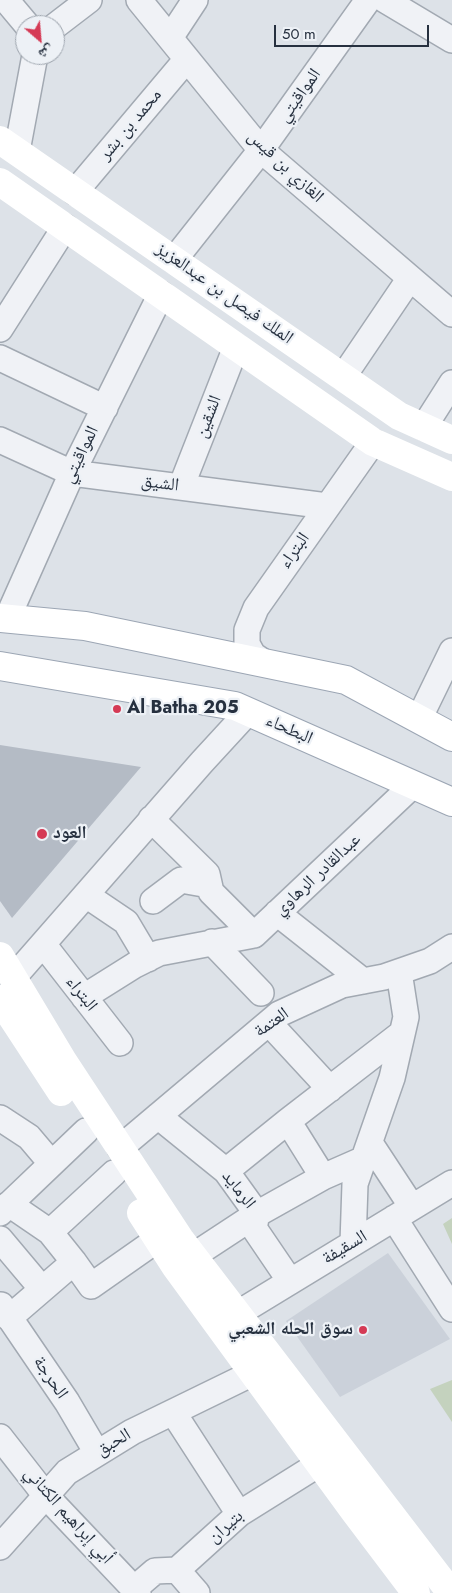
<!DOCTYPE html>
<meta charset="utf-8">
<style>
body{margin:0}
#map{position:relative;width:452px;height:1593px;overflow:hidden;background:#dde2e8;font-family:Jost,"Noto Naskh Arabic",sans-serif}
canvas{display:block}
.north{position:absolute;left:15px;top:15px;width:50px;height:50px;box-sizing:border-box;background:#edf1f6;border:1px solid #9da4ad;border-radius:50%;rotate:153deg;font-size:14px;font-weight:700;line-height:20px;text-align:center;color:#26303f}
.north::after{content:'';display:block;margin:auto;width:18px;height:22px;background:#d53a55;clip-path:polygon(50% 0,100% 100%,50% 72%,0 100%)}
.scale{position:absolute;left:274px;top:25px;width:155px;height:22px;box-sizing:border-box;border:2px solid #26303f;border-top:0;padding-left:6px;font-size:15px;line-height:18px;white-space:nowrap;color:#26303f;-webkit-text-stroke:4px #edf1f6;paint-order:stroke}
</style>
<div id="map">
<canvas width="452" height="1593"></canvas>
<div class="north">ش</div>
<div class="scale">50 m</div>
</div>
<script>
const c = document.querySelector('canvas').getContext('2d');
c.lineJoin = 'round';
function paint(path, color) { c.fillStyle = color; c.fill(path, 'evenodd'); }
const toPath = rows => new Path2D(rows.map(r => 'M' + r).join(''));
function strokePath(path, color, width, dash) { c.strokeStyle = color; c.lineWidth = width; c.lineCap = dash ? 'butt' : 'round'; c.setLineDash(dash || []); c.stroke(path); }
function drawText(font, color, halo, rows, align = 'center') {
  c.font = font + ' Jost,"Noto Naskh Arabic",sans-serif'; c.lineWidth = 4.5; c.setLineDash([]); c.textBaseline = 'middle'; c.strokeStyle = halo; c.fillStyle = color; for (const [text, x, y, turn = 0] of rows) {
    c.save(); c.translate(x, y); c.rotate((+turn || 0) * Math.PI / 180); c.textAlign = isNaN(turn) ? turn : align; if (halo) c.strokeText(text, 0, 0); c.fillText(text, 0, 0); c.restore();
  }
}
const built = toPath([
 [388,1253,450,1339,340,1397,286,1321]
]);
const green = toPath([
 [452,1218,452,1244,443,1224],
 [452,1380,452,1422,430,1389]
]);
const building = toPath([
 [0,745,141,767,12,918,0,901]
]);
const street = toPath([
 [6,0,27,25],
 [139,0,261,150,452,314],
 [385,0,452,40],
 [55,26,89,0],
 [170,38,195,0],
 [17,151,35,55],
 [75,192,187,59],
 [174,260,261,150,368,0],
 [0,329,65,227],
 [0,358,105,408],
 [343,377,410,278],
 [424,427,452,383],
 [0,440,72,473,327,506],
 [181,487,236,347],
 [7,619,72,473,161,294],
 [265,663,253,655,247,644,247,630,256,608,373,442],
 [419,719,452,651],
 [151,819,207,874,211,892,254,935],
 [86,895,126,922,148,959],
 [153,901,181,880,209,885],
 [277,913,363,981],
 [212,942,261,993],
 [43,944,120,1043],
 [13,978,202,762,248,712],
 [84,997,135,965,159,953,254,935,413,785],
 [269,1023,330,1089],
 [158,1116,226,1171,257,1214,254,1228,290,1281],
 [0,1118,29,1137,51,1163],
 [288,1121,323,1177],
 [370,1143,412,1207],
 [120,1148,279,1014,342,985,384,977,430,961,452,947],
 [226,1171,288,1121,402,1033],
 [9,1204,50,1232,74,1262],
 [0,1213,86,1131],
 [394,1218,452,1309],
 [50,1232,114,1173],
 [0,1239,42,1289],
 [353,1243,355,1184,392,1078,406,1017,399,972],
 [193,1256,257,1214,323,1177,364,1159],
 [1,1305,67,1402,97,1453],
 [237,1314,452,1183],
 [9,1318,74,1262,91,1286,158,1239],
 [173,1412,239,1514],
 [0,1437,46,1496,138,1593],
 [0,1547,67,1472,132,1432,253,1373],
 [177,1570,197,1593],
 [134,1589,155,1571,177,1570,239,1514,319,1464]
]);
const secondary = toPath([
 [0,140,399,416,452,440],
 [0,182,373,442,452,477],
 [0,956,63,1061,180,1239,451,1593],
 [0,999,61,1092],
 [141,1213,175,1266,354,1511,416,1593]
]);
const primary = toPath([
 [0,618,85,626,346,680,452,737],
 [0,666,235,706,452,802]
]);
const markers = [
 [117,709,5,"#d53a55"],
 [42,834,6,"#d53a55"],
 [363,1330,5,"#d53a55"]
];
const streetNames = [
 ["المواقيتي",300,96,-55],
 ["محمد بن بشر",131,125,-50],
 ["الغازي بن قيس",285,167,43],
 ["الملك فيصل بن عبدالعزيز",224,294,35],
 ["الشقين",209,417,-69],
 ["المواقيتي",81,455,-64],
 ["الشيق",160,484,7],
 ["البتراء",295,551,-55],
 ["البطحاء",289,730,24],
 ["عبدالقادر الرهاوي",318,875,-43],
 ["البتراء",81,994,52],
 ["العتمة",272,1023,-35],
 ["الرمايد",238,1190,52],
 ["السقيفة",345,1248,-31],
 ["الحرجة",50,1378,56],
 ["الحبق",114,1443,-31],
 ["أبي إبراهيم الكتاني",68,1516,48],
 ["بتيران",226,1527,-41]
];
const poiNames = [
 ["Al Batha 205",127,709],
 ["العود",53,834],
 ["سوق الحله الشعبي",353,1330,"right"]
];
paint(built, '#cbd1da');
paint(green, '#c4d2be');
paint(building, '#b4bbc5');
strokePath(street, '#a2a9b2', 28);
strokePath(primary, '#9ca6b4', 30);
strokePath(street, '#f0f2f6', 25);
strokePath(secondary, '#fff', 28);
strokePath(primary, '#fff', 28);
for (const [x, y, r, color] of markers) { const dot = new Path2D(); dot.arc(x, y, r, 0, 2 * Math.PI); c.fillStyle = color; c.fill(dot); strokePath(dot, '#edf1f6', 2); }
drawText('18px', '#26303f', '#edf1f6', streetNames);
drawText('bold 18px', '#26303f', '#edf1f6', poiNames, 'left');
</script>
